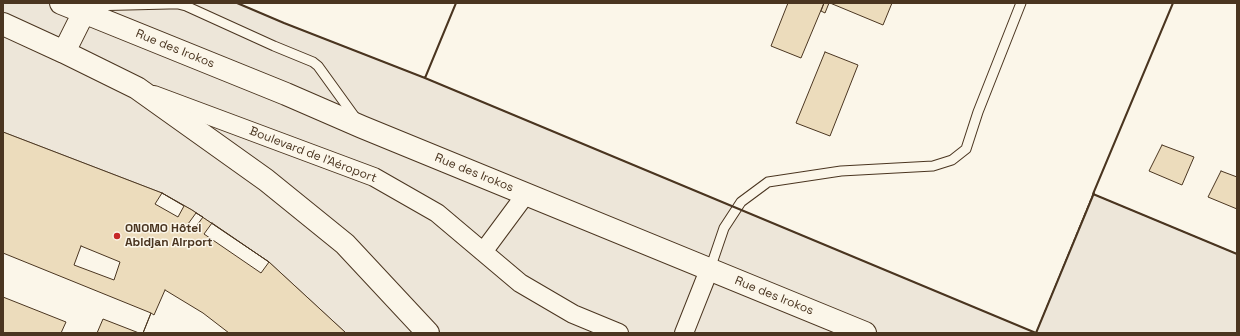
<!DOCTYPE html>
<meta charset="utf-8">
<style>
body{margin:0}
#map{position:relative;width:1240px;height:336px;overflow:hidden;background:#fbf6e9;font-family:"Space Grotesk",sans-serif}
canvas{display:block}
.frame{position:absolute;inset:0;border:4px solid #4a3520;pointer-events:none}
</style>
<div id="map">
<canvas width="1240" height="336"></canvas>
<div class="frame"></div>
</div>
<script>
const c = document.querySelector('canvas').getContext('2d');
c.lineJoin = 'round';
function paint(path, color) { c.fillStyle = color; c.fill(path, 'evenodd'); }
const toPath = rows => new Path2D(rows.map(r => 'M' + r).join(''));
function strokePath(path, color, width, dash) { c.strokeStyle = color; c.lineWidth = width; c.lineCap = dash ? 'butt' : 'round'; c.setLineDash(dash || []); c.stroke(path); }
function drawText(font, color, halo, rows, align = 'center') {
  c.font = font + ' "Space Grotesk",sans-serif'; c.lineWidth = 3; c.setLineDash([]); c.textBaseline = 'middle'; c.strokeStyle = halo; c.fillStyle = color; for (const [text, x, y, turn = 0] of rows) {
    c.save(); c.translate(x, y); c.rotate((+turn || 0) * Math.PI / 180); c.textAlign = isNaN(turn) ? turn : align; if (halo) c.strokeText(text, 0, 0); c.fillText(text, 0, 0); c.restore();
  }
}
const green = toPath([
 [3,3,237,3,284,23,425,78,1036,333,1093,194,1237,254,1237,333,346,333,269,262,192,210,162,193,3,132,3,3]
]);
const building = toPath([
 [788,3,824,3,801,58,771,46,788,3],
 [824,3,829,3,825,13,821,11,824,3],
 [830,3,892,3,883,25,830,3],
 [825,52,858,65,830,136,796,123,825,52],
 [3,132,162,193,192,210,269,262,346,333,3,333,3,132],
 [1162,145,1194,157,1182,185,1149,171,1162,145],
 [1221,171,1237,177,1237,209,1208,197,1221,171],
 [162,193,184,206,178,217,155,204,162,193],
 [196,213,203,217,195,228,188,224,196,213],
 [212,223,269,262,261,273,204,234,212,223],
 [81,246,120,262,114,280,74,265,81,246],
 [3,253,151,313,143,333,139,333,103,319,97,333,61,333,66,322,3,297,3,253],
 [165,290,203,313,229,333,143,333,151,313,154,315,165,290]
]);
const service = toPath([
 [87,6,169,4,178,4,186,6,274,46,313,62,318,66,357,120],
 [710,269,724,228,741,202,768,182,841,171,933,166,952,160,966,149,978,112,1021,3]
]);
const minor = toPath([
 [154,95,374,177,437,213,520,283,573,314,619,333],
 [483,252,526,194],
 [684,333,709,270]
]);
const secondary = toPath([
 [61,3,286,94,362,127,865,333],
 [3,24,64,52,137,88,266,180,345,244,428,333],
 [64,52,84,12]
]);
const fence = toPath([
 [1036,333,1093,194,1237,254]
]);
const wall = toPath([
 [237,3,284,23,425,78,425,77],
 [456,3,425,78,1036,333],
 [1173,3,1093,194,1237,254],
 [1036,333,1094,193]
]);
const markers = [
 [117,236,4,"#c62828"]
];
const streetNames = [
 ["Rue des Irokos",175,49,22],
 ["Boulevard de l'Aéroport",313,155,21],
 ["Rue des Irokos",474,173,22],
 ["Rue des Irokos",774,296,22]
];
const poiNames = [
 ["ONOMO Hôtel",125,229],
 ["Abidjan Airport",125,243]
];
paint(green, '#ede6d9');
strokePath(green, '#887966', 1);
paint(building, '#ecdcbc');
strokePath(building, '#4a3520', 1);
strokePath(service, '#4a3520', 11);
strokePath(minor, '#4a3520', 20);
strokePath(secondary, '#4a3520', 24);
strokePath(service, '#fbf6e9', 9);
strokePath(minor, '#fbf6e9', 18);
strokePath(secondary, '#fbf6e9', 22);
strokePath(fence, '#4a3520', 1, [5, 2]);
strokePath(wall, '#4a3520', 2);
for (const [x, y, r, color] of markers) { const dot = new Path2D(); dot.arc(x, y, r, 0, 2 * Math.PI); c.fillStyle = color; c.fill(dot); strokePath(dot, '#fbf6e9', 1.5); }
drawText('12px', '#4a3520', '#fbf6e9', streetNames);
drawText('bold 12px', '#4a3520', '#fbf6e9', poiNames, 'left');
</script>
